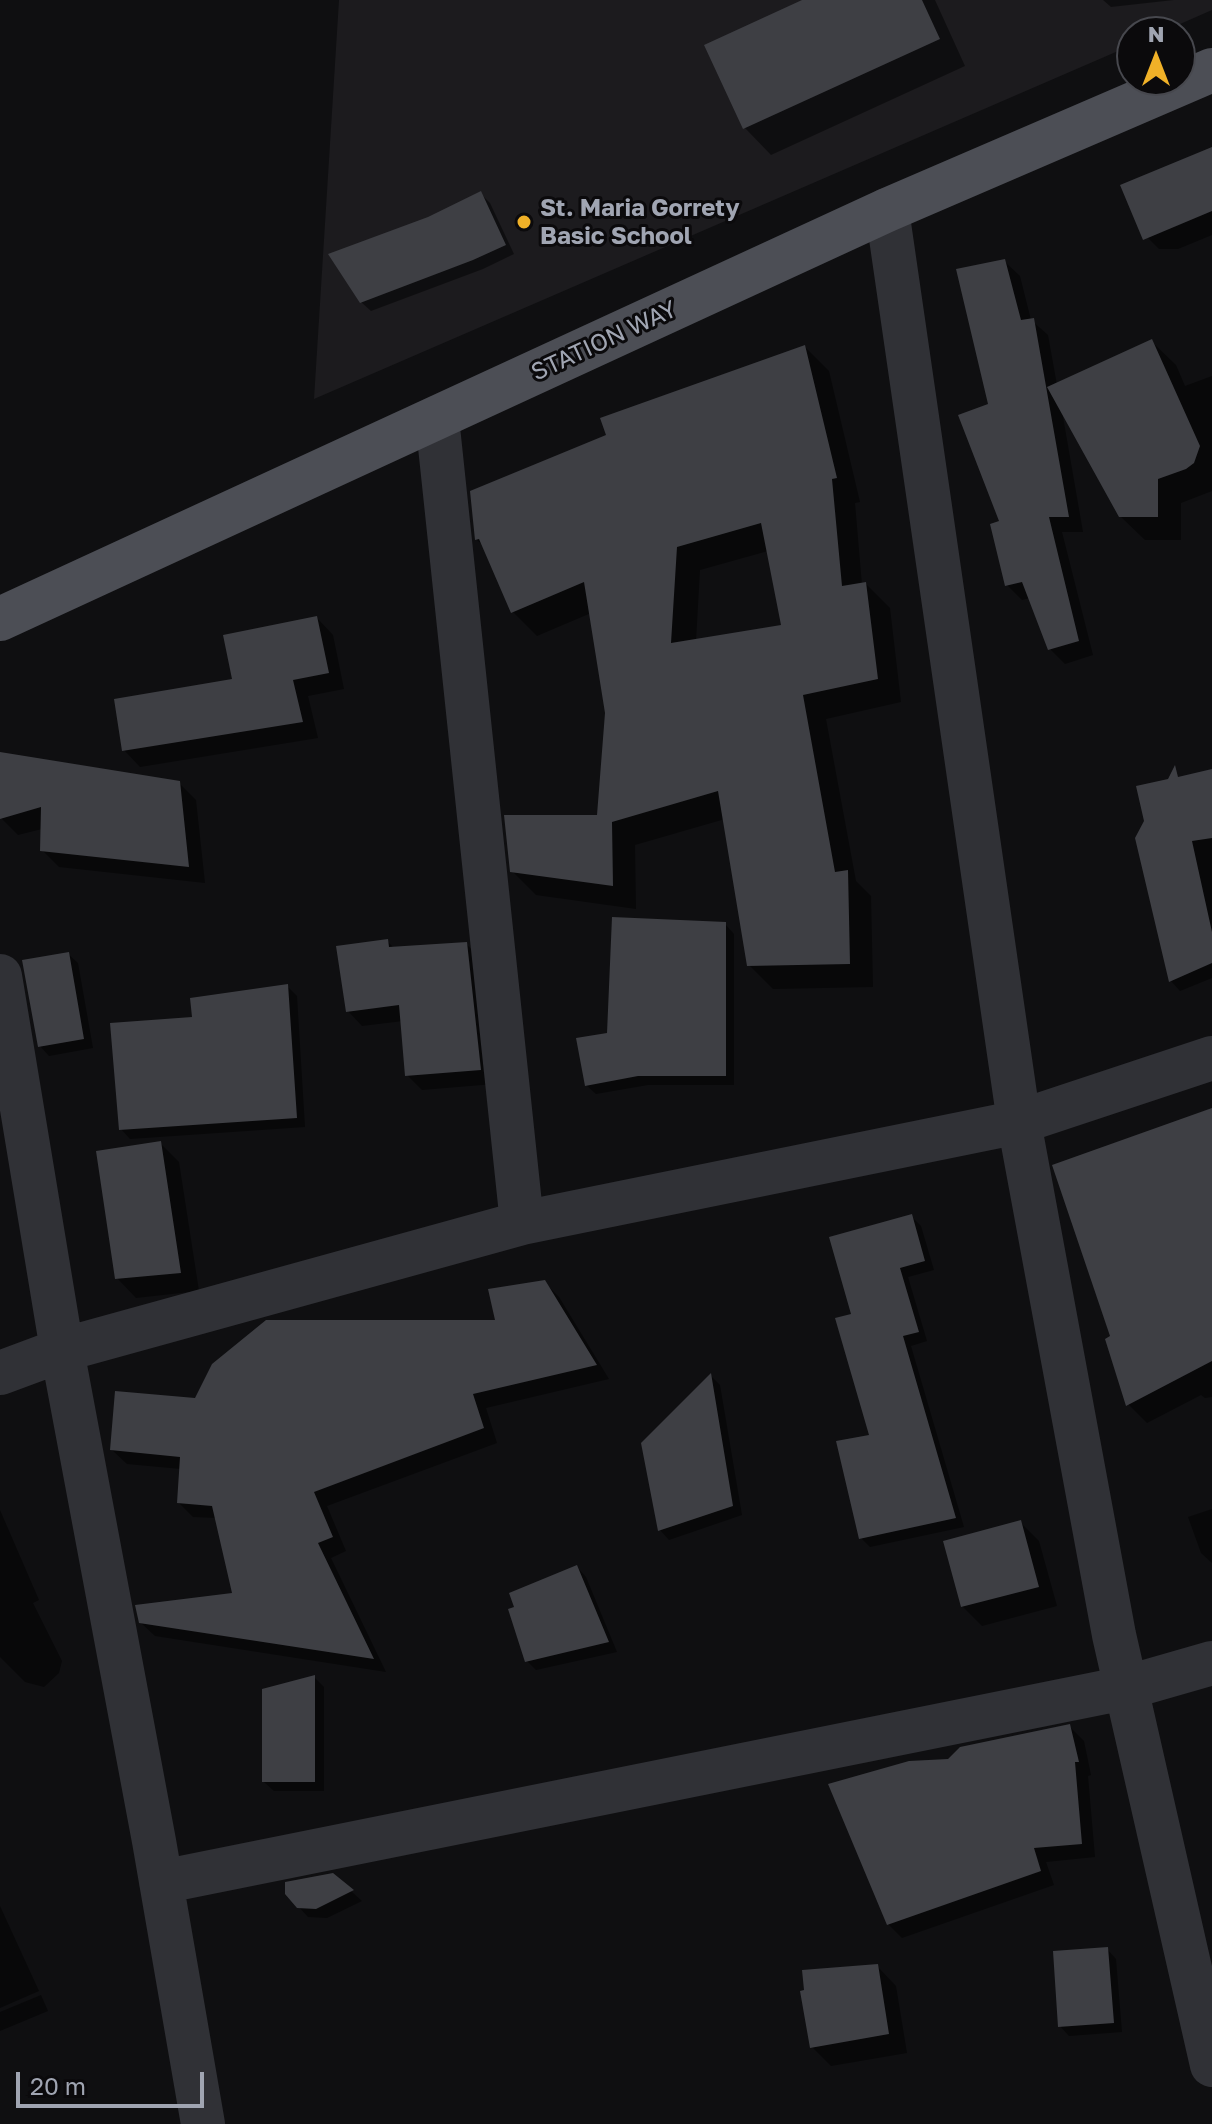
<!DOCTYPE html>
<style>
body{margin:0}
#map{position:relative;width:1212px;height:2124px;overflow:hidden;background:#0f0f11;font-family:"Golos Text",sans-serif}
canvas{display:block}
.north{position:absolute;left:1116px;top:16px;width:80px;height:80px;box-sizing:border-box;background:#0b0a0c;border:2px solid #47484e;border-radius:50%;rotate:0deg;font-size:22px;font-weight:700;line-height:32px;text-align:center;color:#a0a5b2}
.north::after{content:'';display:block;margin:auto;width:28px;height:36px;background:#f0b128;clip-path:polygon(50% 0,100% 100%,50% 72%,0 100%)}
.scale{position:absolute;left:16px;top:2072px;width:188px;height:36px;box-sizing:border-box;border:4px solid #a0a5b2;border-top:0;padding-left:10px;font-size:24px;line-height:28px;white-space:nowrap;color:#a0a5b2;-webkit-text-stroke:6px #0b0a0c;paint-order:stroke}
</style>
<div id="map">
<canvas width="1212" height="2124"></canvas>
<div class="north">N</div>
<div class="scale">20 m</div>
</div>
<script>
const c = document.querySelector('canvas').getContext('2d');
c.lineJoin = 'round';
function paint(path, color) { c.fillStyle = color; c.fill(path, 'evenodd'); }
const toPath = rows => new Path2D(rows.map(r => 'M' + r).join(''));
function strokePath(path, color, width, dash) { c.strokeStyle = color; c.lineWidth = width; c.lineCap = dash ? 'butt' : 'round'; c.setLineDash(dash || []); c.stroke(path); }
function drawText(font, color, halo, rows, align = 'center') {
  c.font = font + ' "Golos Text",sans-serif'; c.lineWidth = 6; c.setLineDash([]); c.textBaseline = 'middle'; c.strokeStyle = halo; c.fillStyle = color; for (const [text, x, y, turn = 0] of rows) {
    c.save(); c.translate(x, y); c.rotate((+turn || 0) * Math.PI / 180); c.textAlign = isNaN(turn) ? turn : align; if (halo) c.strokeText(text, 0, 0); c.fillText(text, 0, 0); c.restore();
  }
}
const built = toPath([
 [339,0,1212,0,1212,10,1162,32,1132,32,1132,45,314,399]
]);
const shadow = toPath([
 [807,0,935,0,965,66,771,155,745,128],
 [1103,0,1174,0,1111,7],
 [1212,148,1212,235,1178,249,1159,249,1142,232],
 [481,194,490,203,514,254,483,269,371,311,361,302,429,219],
 [1004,261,1020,276,1031,320,1048,335,1057,385,1152,342,1176,365,1185,386,1212,376,1212,491,1181,503,1181,540,1145,540,1120,516,1062,411,1083,532,1062,532,1093,655,1065,664,1050,649,1030,598,1022,600,1007,585,990,405],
 [805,347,829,371,860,502,855,503,862,585,866,584,890,608,901,702,826,719,856,881,871,896,873,987,773,989,749,965,725,819,635,845,636,909,536,895,512,871,599,817,607,713,591,613,537,636,513,612,485,547,477,540,472,493,609,436],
 [768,551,784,626,696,641,700,570],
 [317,618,333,635,344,689,308,696,318,738,140,767,124,750,235,680],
 [0,754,179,783,196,800,205,883,59,867,42,850,42,829,18,835,1,818],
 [1212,771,1212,978,1180,991,1171,981,1137,838],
 [725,924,734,934,734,1085,648,1085,596,1094,586,1085,609,1034],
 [387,941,395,949,466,944,481,958,494,1084,422,1090,407,1075,403,1021,362,1026,348,1011],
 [68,954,78,963,93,1048,49,1056,40,1046],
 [287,986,297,996,305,1127,130,1139,121,1129,194,1019],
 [1212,1110,1212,1397,1205,1398,1201,1395,1147,1423,1128,1404,1113,1337],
 [160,1143,179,1162,199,1291,136,1298,117,1278],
 [911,1216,921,1226,934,1270,908,1277,927,1341,911,1346,964,1527,870,1547,861,1538,872,1436,854,1315],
 [544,1282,559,1297,609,1379,486,1408,497,1443,327,1506,346,1551,331,1558,386,1672,155,1636,140,1622,234,1595,217,1518,193,1517,179,1503,181,1469,127,1464,112,1450,196,1400,498,1322],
 [711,1376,720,1385,742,1515,669,1540,660,1530],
 [1212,1509,1212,1563,1201,1553,1188,1517],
 [0,1510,39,1600,33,1603,62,1661,59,1673,44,1687,25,1682,0,1657],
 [1020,1522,1039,1541,1057,1606,982,1626,962,1606],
 [577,1567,586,1577,617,1652,536,1670,526,1660],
 [315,1678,324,1687,324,1791,274,1791,264,1782],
 [1070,1727,1084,1741,1091,1775,1088,1776,1095,1857,1046,1862,1054,1885,902,1938,888,1924,949,1761],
 [333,1875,362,1901,327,1918,308,1917,298,1906],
 [0,1906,39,1991,0,2008],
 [1107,1949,1116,1959,1122,2032,1069,2036,1060,2026],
 [877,1966,896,1986,907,2053,831,2066,812,2047],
 [41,1995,48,2011,0,2031,0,2012]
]);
const building = toPath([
 [802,0,922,0,940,39,743,129,704,45],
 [1212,147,1212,211,1143,240,1120,185],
 [481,191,506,245,473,260,360,303,328,254,428,217],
 [1005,259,1021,320,1034,318,1069,517,1049,517,1079,641,1048,650,1022,582,1005,586,990,524,999,521,958,415,988,404,956,269],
 [1152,339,1200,446,1194,463,1186,469,1158,479,1158,517,1119,517,1047,387],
 [805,345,837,478,832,479,842,586,866,582,878,679,803,695,835,872,848,870,850,964,747,966,718,791,612,822,613,886,510,872,504,815,597,815,605,713,584,582,511,613,479,539,475,540,470,491,606,435,600,418],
 [761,523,781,625,671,643,677,547],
 [317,616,329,673,293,680,303,722,122,751,114,699,232,679,223,635],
 [0,752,180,781,189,867,40,851,41,807,0,819],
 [1175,765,1178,777,1212,769,1212,838,1192,841,1212,932,1212,963,1169,982,1135,838,1144,821,1136,786,1168,779],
 [612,917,726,922,726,1076,638,1076,585,1086,576,1038,607,1033],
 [388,939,389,947,467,942,481,1070,405,1076,399,1005,346,1012,336,946],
 [69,952,84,1039,38,1047,22,960],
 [288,984,297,1118,119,1130,110,1023,192,1017,190,998],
 [1212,1108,1212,1361,1126,1406,1105,1339,1110,1336,1052,1165],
 [161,1141,181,1273,115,1279,96,1151],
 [912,1214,925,1261,900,1268,919,1332,903,1336,956,1518,859,1539,836,1441,869,1435,835,1318,851,1314,829,1237],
 [545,1280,597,1365,473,1394,484,1428,314,1492,333,1537,318,1543,374,1659,139,1623,135,1605,232,1593,212,1506,177,1503,180,1457,110,1450,115,1391,195,1398,212,1364,266,1320,495,1320,488,1289],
 [711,1373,733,1506,658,1531,641,1443],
 [1021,1520,1039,1587,961,1607,943,1541],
 [577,1565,609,1642,525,1662,508,1609,514,1607,509,1593],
 [315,1675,315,1782,262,1782,262,1689],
 [1070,1724,1079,1762,1075,1762,1082,1844,1034,1848,1041,1871,887,1925,828,1784,909,1761,948,1759,960,1747],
 [333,1873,354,1890,316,1909,297,1908,285,1894,285,1882],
 [1108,1947,1114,2023,1058,2027,1053,1951],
 [878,1964,889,2034,810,2048,800,1991,804,1990,802,1970]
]);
const minor = toPath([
 [887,210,1019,1122,1114,1635,1212,2065],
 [437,418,522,1223],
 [0,976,62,1350,154,1841,203,2124],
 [0,1373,62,1350,522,1223,1019,1122,1212,1058],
 [161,1882,1125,1688,1212,1663]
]);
const major = toPath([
 [0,619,887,210,1212,70]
]);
const markers = [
 [524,222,8,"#f0b128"]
];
const poiNames = [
 ["St. Maria Gorrety",540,208],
 ["Basic School",540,236]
];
const streetNames = [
 ["STATION WAY",604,341,-25]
];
paint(built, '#1c1b1e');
paint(shadow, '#0007');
paint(building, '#3e3f44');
strokePath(minor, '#303136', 44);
strokePath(major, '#4c4e55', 44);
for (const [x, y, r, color] of markers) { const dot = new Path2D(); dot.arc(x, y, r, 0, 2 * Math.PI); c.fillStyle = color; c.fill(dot); strokePath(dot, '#0b0a0c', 3); }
drawText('bold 24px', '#a0a5b2', '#0b0a0c', poiNames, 'left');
drawText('24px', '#a0a5b2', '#0b0a0c', streetNames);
</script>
